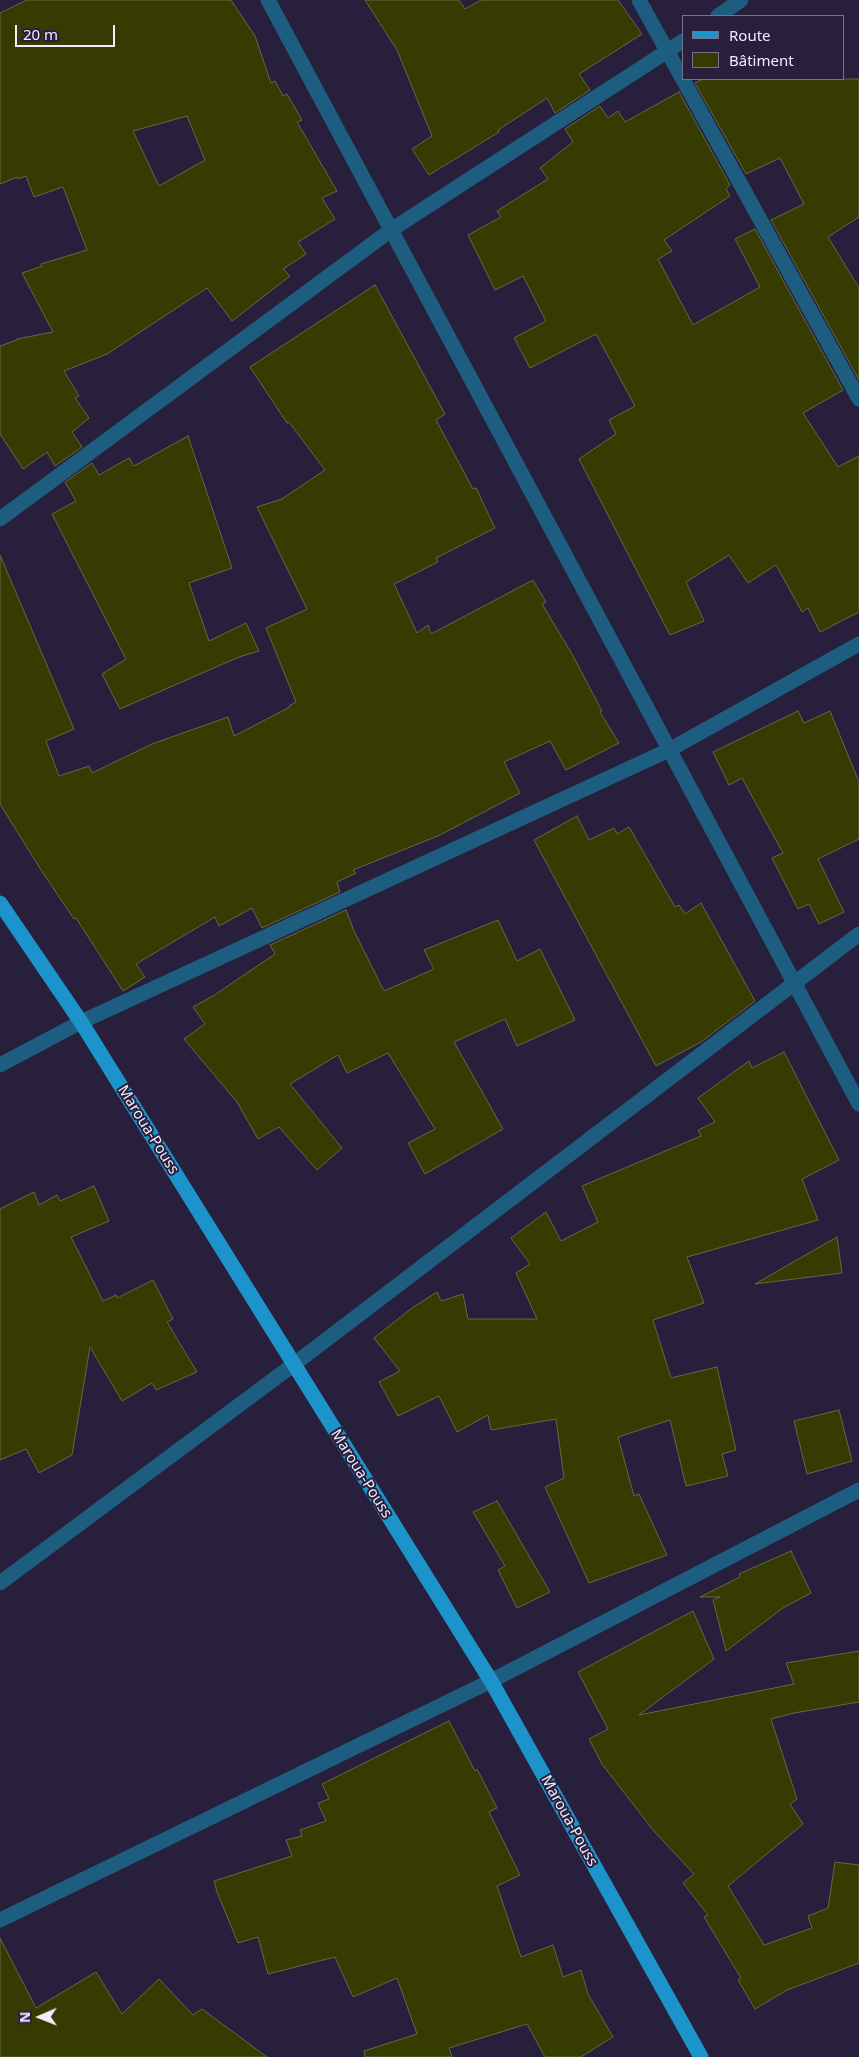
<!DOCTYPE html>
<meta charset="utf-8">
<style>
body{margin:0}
#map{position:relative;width:859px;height:2057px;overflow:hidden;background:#281f3c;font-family:"Noto Sans",sans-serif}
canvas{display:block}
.legend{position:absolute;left:682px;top:15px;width:162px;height:65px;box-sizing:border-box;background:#281f3c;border:1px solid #787189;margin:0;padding:6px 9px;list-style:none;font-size:15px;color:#f1edfd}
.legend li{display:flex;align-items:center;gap:10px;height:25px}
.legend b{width:25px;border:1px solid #787189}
.north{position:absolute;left:15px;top:1992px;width:50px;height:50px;-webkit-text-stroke:4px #281f3c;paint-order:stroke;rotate:269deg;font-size:14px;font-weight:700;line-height:20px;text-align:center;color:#f1edfd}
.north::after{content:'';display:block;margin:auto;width:18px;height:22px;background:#f1edfd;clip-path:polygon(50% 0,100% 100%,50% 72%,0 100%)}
.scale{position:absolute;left:15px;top:25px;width:100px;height:22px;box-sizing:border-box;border:2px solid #f1edfd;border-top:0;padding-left:6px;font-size:15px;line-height:18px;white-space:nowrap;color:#f1edfd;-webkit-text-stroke:4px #281f3c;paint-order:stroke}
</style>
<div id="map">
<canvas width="859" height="2057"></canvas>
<ul class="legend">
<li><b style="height:6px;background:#1d93cb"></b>Route</li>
<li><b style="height:14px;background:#363c01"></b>Bâtiment</li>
</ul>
<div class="north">N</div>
<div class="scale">20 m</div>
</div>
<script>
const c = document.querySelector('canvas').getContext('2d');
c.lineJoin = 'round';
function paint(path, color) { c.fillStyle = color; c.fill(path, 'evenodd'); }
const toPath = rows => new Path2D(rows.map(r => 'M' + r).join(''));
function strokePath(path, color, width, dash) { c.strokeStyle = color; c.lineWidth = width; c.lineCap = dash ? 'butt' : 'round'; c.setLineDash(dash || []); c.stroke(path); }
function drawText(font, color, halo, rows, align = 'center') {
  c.font = font + ' "Noto Sans",sans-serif'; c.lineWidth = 4; c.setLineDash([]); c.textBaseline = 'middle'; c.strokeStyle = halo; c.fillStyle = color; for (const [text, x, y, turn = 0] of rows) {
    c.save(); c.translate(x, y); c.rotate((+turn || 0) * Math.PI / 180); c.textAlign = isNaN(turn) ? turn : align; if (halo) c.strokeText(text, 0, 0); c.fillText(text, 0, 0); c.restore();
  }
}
const building = toPath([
 [27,0,231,0,255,36,271,83,275,81,283,96,287,94,302,120,297,122,337,191,322,198,335,219,298,242,306,254,283,269,290,276,232,321,207,288,107,354,64,371,79,396,75,398,89,418,72,432,82,447,55,466,47,452,23,469,0,434,0,346,17,340,17,339,53,332,22,273,42,266,41,264,87,250,63,187,34,197,26,176,18,179,17,177,0,184,0,13,27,0],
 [187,116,205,160,159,186,133,131,187,116],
 [365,0,459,0,465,9,481,0,618,0,642,34,579,74,590,90,555,113,547,98,498,130,499,132,429,175,412,149,432,136,397,50,365,0],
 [703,79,859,79,859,217,828,237,859,288,859,380,771,220,804,204,780,158,746,174,695,83,703,79],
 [679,92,730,185,726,189,730,196,664,240,672,251,658,259,693,325,760,287,735,239,755,229,843,390,803,413,838,467,859,456,859,612,820,632,808,608,802,612,776,565,748,583,729,555,686,582,704,621,670,635,579,459,616,434,609,420,635,406,596,334,530,368,514,338,546,321,523,276,495,290,468,235,501,217,497,211,548,179,540,168,573,142,565,129,600,106,608,118,618,111,625,122,679,92],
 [375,285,445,414,436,420,473,489,476,488,495,528,436,558,438,562,394,584,417,633,428,625,431,634,533,580,546,602,542,604,572,654,602,711,600,712,619,743,566,770,550,741,504,762,520,793,440,835,353,870,356,873,337,882,340,892,262,928,252,908,219,926,215,917,136,964,145,977,123,991,76,918,74,919,41,870,0,804,0,555,74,729,46,741,59,776,89,766,92,773,152,744,228,717,234,736,290,707,289,706,296,702,266,628,307,609,257,507,282,499,325,470,289,422,287,423,250,367,375,285],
 [188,436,232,568,189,583,209,641,246,623,259,651,239,657,120,709,102,674,126,659,52,514,76,501,65,482,92,463,99,475,129,458,134,466,188,436],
 [798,711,804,723,830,711,859,782,859,839,818,859,844,912,819,924,809,904,798,909,772,858,783,853,742,778,729,785,713,752,798,711],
 [577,816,589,840,614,828,617,834,629,827,675,907,679,905,685,914,701,903,755,1001,701,1042,656,1066,534,840,577,816],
 [346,910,354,931,384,991,434,969,424,950,498,920,517,961,540,949,575,1020,517,1046,505,1019,454,1042,503,1129,425,1174,408,1143,435,1129,388,1053,347,1073,338,1055,290,1084,342,1148,317,1170,279,1127,258,1139,237,1102,184,1039,205,1024,193,1007,213,996,275,954,270,945,346,910],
 [784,1052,839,1160,802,1179,818,1220,687,1257,704,1303,653,1320,671,1378,717,1367,736,1450,722,1454,728,1476,686,1486,670,1420,618,1437,634,1496,639,1494,667,1555,589,1583,545,1487,564,1478,556,1419,491,1430,488,1415,457,1432,439,1396,398,1416,379,1382,400,1371,374,1338,412,1308,437,1292,441,1301,463,1294,468,1319,537,1319,516,1273,530,1264,511,1238,546,1212,561,1241,598,1222,582,1186,701,1136,698,1130,715,1122,698,1098,749,1061,752,1068,784,1052],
 [94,1186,109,1221,71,1237,103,1301,116,1295,117,1298,153,1280,173,1319,167,1322,197,1372,156,1390,152,1383,122,1401,90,1347,72,1455,39,1473,26,1449,0,1460,0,1209,34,1192,39,1205,57,1195,60,1201,94,1186],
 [837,1237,842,1273,755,1284,837,1237],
 [839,1410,852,1461,807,1474,794,1421,839,1410],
 [497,1501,550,1592,517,1608,498,1570,505,1566,473,1512,497,1501],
 [791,1551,811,1593,783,1608,726,1651,713,1600,720,1597,700,1597,740,1577,739,1574,791,1551],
 [693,1611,714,1659,639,1715,794,1684,786,1663,859,1651,859,1702,794,1713,771,1719,797,1799,790,1804,803,1824,728,1886,764,1945,812,1928,808,1916,828,1908,835,1862,859,1865,859,1963,787,1990,755,2009,738,1980,741,1978,704,1917,708,1915,683,1883,694,1874,653,1830,602,1764,589,1739,608,1729,578,1672,693,1611],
 [449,1721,475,1771,477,1769,497,1808,489,1812,520,1875,497,1886,521,1957,553,1945,563,1977,581,1970,588,1994,613,2037,581,2057,545,2057,527,2024,449,2048,452,2057,365,2057,364,2051,417,2034,397,1978,353,1997,335,1957,268,1974,258,1937,238,1943,217,1892,214,1881,292,1856,286,1840,302,1836,300,1830,326,1821,318,1803,329,1799,322,1784,449,1721],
 [0,1938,36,2008,96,1972,122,2014,159,1979,193,2015,202,2009,267,2057,0,2057,0,1938]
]);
const minor = toPath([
 [268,0,859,1104],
 [639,0,859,399],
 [718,16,741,0],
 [0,519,391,230,683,41],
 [0,1065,81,1022,669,750,859,644],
 [0,1583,293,1365,859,934],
 [0,1920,491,1681,859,1490]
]);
const primary = toPath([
 [0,903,81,1022,491,1681,701,2057]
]);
const streetNames = [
 ["Maroua-Pouss",148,1130,58],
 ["Maroua-Pouss",361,1474,58],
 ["Maroua-Pouss",569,1821,61]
];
paint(building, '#363c01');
strokePath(building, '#636945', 1);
strokePath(minor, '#1d5e80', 15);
strokePath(primary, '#1d93cb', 15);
drawText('15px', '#f1edfd', '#281f3c', streetNames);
</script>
